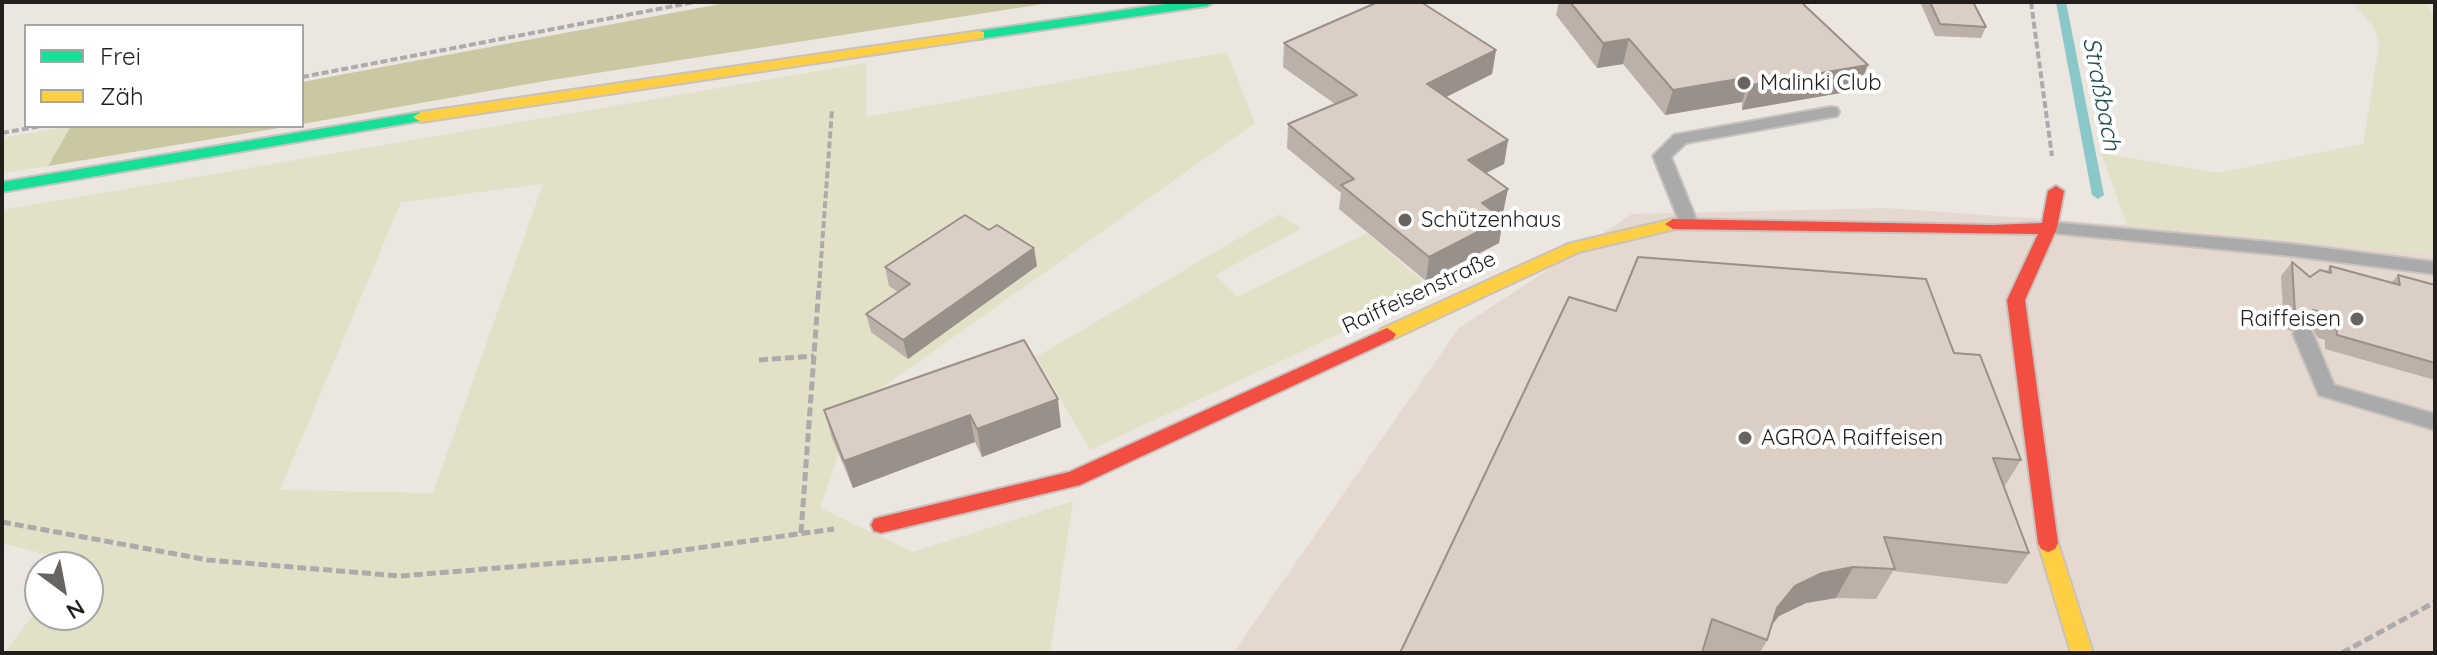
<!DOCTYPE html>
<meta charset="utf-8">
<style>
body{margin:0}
#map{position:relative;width:2437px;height:655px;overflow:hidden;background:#ece6e1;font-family:Quicksand,sans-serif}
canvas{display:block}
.frame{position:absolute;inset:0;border:4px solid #221e1b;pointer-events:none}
.legend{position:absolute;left:24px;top:24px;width:280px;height:104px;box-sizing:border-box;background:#fff;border:2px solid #a7a5a4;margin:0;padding:10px 14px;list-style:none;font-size:24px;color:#221e1b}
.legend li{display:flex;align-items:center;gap:16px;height:40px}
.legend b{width:40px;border:2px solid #a7a5a4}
.north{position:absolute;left:24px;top:551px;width:80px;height:80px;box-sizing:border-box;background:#fff;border:2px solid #a7a5a4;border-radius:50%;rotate:148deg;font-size:22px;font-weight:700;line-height:32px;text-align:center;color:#221e1b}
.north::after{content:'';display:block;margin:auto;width:28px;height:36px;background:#696460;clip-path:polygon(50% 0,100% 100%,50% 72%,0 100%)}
</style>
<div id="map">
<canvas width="2437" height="655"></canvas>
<div class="frame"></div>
<ul class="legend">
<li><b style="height:10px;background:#16e098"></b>Frei</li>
<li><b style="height:10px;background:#ffcf43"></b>Zäh</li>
</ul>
<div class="north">N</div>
</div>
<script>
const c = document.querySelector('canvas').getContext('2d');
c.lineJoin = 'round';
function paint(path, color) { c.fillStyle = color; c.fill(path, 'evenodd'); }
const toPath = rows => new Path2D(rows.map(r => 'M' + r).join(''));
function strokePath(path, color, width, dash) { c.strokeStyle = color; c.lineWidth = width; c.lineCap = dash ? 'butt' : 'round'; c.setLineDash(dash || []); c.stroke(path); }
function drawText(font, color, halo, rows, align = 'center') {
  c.font = font + ' Quicksand,sans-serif'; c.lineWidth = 8; c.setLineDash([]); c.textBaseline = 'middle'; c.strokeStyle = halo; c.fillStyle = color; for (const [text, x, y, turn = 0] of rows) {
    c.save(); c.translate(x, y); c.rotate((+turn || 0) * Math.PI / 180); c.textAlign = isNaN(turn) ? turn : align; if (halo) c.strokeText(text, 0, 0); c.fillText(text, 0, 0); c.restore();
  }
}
const built = toPath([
 [1886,208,2127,225,2435,255,2435,653,1233,653,1458,329,1632,214]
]);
const green = toPath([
 [2352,2,2426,2,2435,17,2435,255,2127,225,2101,153,2218,173,2363,144,2379,45,2374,27],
 [1227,52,1255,123,855,407,820,508,913,552,1073,501,1050,653,4,653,40,606,40,615,88,615,88,567,69,567,73,561,2,543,2,210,866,63,866,117],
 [543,184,433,493,280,490,401,202],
 [71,126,48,166,2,173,2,138],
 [1280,214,1301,229,1215,275,1237,297,1367,233,1433,290,1090,450,1036,357]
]);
const forest = toPath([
 [731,2,1056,2,545,81,302,124,302,82],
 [71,126,291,126,48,166]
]);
const stream = toPath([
 [2056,2,2066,2,2104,195,2098,199,2092,195,2056,2]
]);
const pathFar1 = toPath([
 [2031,2,2052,156],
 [302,77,695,2],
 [2,133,42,126],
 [819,288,832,109]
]);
const path = toPath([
 [759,360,814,356],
 [2,522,208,560,400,576,633,557,834,529],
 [801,533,819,286],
 [2342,653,2435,602]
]);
const lane = toPath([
 [1831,107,1837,108,1839,112,1837,116,1686,143,1671,157,1698,224,1696,228,1682,228,1653,156,1674,135,1831,107],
 [2049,222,2292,244,2435,262,2435,274,2292,256,2042,232,2040,228,2049,222],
 [2303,327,2310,329,2313,334,2334,385,2435,414,2435,430,2319,395,2293,334,2296,329,2303,327]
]);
const fast = toPath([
 [1179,2,1214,2,1207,6,979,39,972,35,979,31,1179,2],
 [421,112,429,117,426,120,2,192,2,182,421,112]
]);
const slow = toPath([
 [979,31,984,32,984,38,421,122,413,117,421,112,979,31],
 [1673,219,1681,224,1679,228,1579,252,1393,339,1387,340,1378,334,1381,329,1568,244,1673,219],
 [2048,534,2055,537,2058,543,2093,653,2071,653,2038,543,2041,537,2048,534]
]);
const jam = toPath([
 [2056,186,2064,191,2057,228,2025,300,2058,543,2055,549,2048,552,2041,549,2038,543,2007,300,2038,234,1673,229,1665,224,1673,219,1992,225,2042,223,2048,191,2056,186],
 [1387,328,1396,334,1393,339,1080,485,881,533,874,531,871,525,874,519,881,517,1069,472,1387,328]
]);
const wall = toPath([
 [1559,2,1801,2,1858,90,1742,110,1742,102,1665,115,1623,64,1597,68,1556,15],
 [1920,2,1973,2,1986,27,1981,38,1935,36],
 [1284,43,1496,50,1492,74,1446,97,1508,140,1504,164,1486,173,1503,213,1499,216,1503,219,1499,243,1426,281,1339,209,1341,193,1287,148,1288,124,1335,104,1283,67],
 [989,230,1034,248,1037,266,908,359,871,332,866,314,898,292,889,286,885,267],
 [2292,262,2310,277,2326,272,2330,266,2392,282,2398,275,2435,285,2435,380,2325,349,2325,340,2318,338,2311,326,2302,324,2292,331,2284,328,2281,276],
 [1616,311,1954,353,2021,460,2004,487,2029,553,2007,584,1893,571,1876,599,1836,598,1806,603,1779,616,1771,626,1767,640,1760,653,1709,653,1703,651],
 [1024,340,1061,427,982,457,975,442,853,488,832,438,824,410]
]);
const shadedWall = toPath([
 [1629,39,1623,64,1597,68,1603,43],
 [1496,50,1492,74,1424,108,1427,84],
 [1868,65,1858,90,1742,110,1751,85],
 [1750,77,1742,102,1665,115,1673,90],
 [1508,140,1504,164,1464,184,1468,160],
 [1508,189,1503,213,1477,227,1482,203],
 [1503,219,1499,243,1426,281,1429,257],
 [1034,248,1037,266,908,359,903,340],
 [2313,310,2302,324,2292,331,2303,316],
 [1058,399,1061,427,982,457,977,429],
 [970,415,975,442,853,488,844,461],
 [1853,567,1836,598,1806,603,1779,616,1761,638,1777,608,1795,586,1822,573]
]);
const building = toPath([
 [1378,2,1421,2,1496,50,1427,84,1508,140,1468,160,1508,189,1482,203,1503,219,1429,257,1341,185,1354,179,1288,124,1357,95,1284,43,1378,2],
 [1570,2,1801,2,1868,65,1751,85,1750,77,1673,90,1629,39,1603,43,1570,2],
 [1930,2,1973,2,1986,27,1940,24,1930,2],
 [965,215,989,230,997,225,1034,248,903,340,866,314,910,284,885,267,965,215],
 [1638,257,1926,279,1954,353,1980,355,2021,460,1993,458,2029,553,1884,537,1895,569,1853,567,1822,573,1795,586,1777,608,1767,640,1712,619,1702,653,1400,653,1569,297,1616,311,1638,257],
 [2292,262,2310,277,2320,270,2331,273,2330,266,2400,285,2398,275,2435,285,2435,363,2337,335,2336,326,2329,324,2322,312,2313,310,2303,316,2295,314,2292,262],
 [1024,340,1058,399,977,429,970,415,844,461,824,410,1024,340]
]);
const markers = [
 [1744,83,8,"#696460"],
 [1405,220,8,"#696460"],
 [2357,319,8,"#696460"],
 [1745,438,8,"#696460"]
];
const poiNames = [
 ["Malinki Club",1760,83],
 ["Schützenhaus",1421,220],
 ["Raiffeisen",2341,319,"right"],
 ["AGROA Raiffeisen",1761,438]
];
const streetNames = [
 ["Raiffeisenstraße",1419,293,-25]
];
const waterNames = [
 ["Straßbach",2101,94,79]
];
paint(built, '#e5d8cf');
paint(green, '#e2e0c6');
paint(forest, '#c9c8a2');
paint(stream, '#89c7c8');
strokePath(lane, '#c7c2be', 4);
strokePath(fast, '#c7c2be', 4);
strokePath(slow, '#c7c2be', 4);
strokePath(jam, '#c7c2be', 4);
strokePath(pathFar1, '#acaaaa', 4, [7, 3]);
strokePath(path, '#acaaaa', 5, [9, 4]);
paint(lane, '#abaaaa');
paint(fast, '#16e098');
paint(slow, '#ffcf43');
paint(jam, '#f24e42');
paint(wall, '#bcb1a9');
paint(shadedWall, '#999089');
paint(building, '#dbcec4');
strokePath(building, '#999089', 2);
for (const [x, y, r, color] of markers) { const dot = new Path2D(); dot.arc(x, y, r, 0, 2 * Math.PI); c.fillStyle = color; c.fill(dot); strokePath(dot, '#fff', 3); }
drawText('22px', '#221e1b', '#fff', poiNames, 'left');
drawText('22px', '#221e1b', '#fff', streetNames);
drawText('italic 24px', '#214b4d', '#fff', waterNames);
</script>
